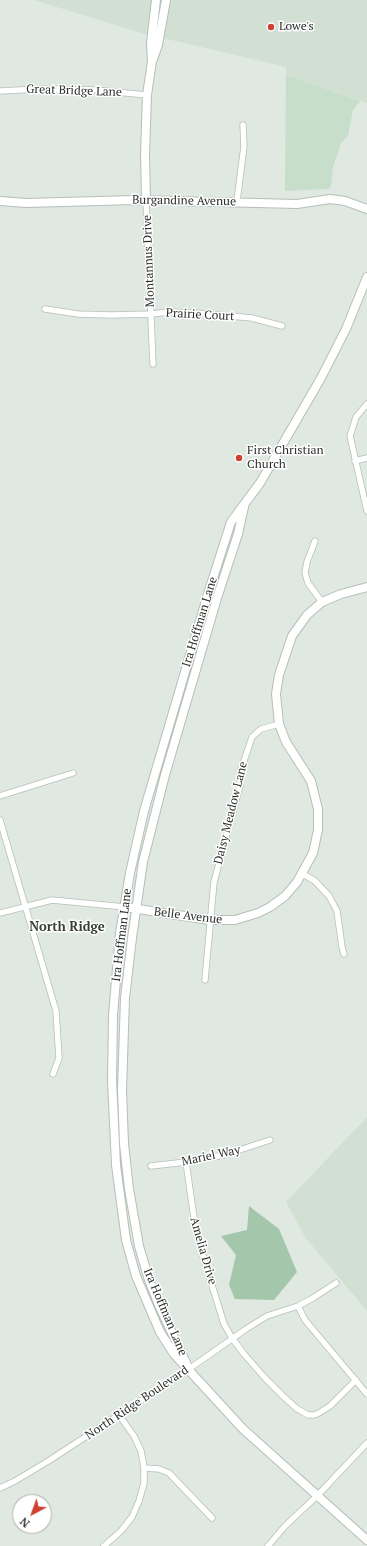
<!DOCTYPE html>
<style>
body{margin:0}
#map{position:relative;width:367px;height:1546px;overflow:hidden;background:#dfe8e1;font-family:"PT Serif",serif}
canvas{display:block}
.north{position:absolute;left:12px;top:1494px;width:40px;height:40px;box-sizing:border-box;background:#fff;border:1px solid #aaabab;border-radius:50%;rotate:221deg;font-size:11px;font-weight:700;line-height:16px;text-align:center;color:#2b2e2c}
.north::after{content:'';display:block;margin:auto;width:14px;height:18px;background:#ce4132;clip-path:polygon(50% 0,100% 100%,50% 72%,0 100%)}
</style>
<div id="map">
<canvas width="367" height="1546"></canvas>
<div class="north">N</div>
</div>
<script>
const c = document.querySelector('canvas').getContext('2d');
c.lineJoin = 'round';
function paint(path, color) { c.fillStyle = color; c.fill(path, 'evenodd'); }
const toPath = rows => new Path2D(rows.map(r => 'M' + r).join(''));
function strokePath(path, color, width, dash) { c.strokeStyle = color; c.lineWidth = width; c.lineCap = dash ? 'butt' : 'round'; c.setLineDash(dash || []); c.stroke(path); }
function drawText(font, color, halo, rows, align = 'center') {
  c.font = font + ' "PT Serif",serif'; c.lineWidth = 3; c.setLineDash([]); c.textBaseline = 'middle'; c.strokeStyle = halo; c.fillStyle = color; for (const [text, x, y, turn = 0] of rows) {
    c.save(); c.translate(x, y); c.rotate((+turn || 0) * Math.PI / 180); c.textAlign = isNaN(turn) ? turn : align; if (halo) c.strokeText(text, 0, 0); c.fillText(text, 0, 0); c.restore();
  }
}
const built = toPath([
 [34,0,152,0,148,35],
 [170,0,367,0,367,103,286,75,286,67,163,38],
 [367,1117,367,1311,305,1237,286,1202]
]);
const green = toPath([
 [286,75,360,101,353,110,348,136,341,143,333,167,331,186,328,189,285,191]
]);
const water = toPath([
 [249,1206,279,1229,297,1272,274,1300,235,1299,229,1285,236,1255,221,1236,247,1230]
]);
const street = toPath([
 [0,91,39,89,95,90,147,95],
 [146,200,153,364],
 [237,201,244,146,243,125],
 [45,309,78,314,111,315,151,314,169,312,195,313,252,318,282,326],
 [367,404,356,417,350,436,367,511],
 [355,461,367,458],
 [315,541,307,562,305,573,308,583,322,602],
 [0,796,73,773],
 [0,820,56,1011,59,1058,53,1074],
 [303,874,315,881,329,896,337,911,342,947,344,954],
 [0,913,52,900,125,907],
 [205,980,214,882,240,785,241,770,252,737,261,729,279,724],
 [186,1162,196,1232,206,1266,224,1324,232,1338,244,1354,264,1377,283,1396,296,1408,308,1415,314,1415,319,1413,330,1406,356,1380],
 [151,1166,186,1162,224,1155,270,1140],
 [298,1306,305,1320,367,1394],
 [144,1468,159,1469,169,1473,212,1518],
 [0,1488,15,1481,50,1460,189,1369,246,1329,267,1316,298,1306,313,1298,336,1283],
 [104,1546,121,1531,132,1517,139,1501,144,1483,144,1468,141,1451,134,1436,119,1415],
 [268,1546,285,1526,317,1496,367,1443]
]);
const secondary = toPath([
 [153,59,158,45,166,0],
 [146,200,145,155,147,95,152,61,151,43,156,0],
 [0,201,26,203,135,200,297,204,330,199,345,201,367,209],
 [367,277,346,329,321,378,260,483,231,522,208,594,144,811,130,873,120,933,113,1015,112,1080,116,1165,126,1240,136,1276,160,1332,174,1354,243,1429,367,1540],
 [125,907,210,920,235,920,258,913,270,907,285,896,297,882,313,853,318,830,318,809,311,781,286,742,279,724,276,694,279,675,292,636,307,615,322,602,341,594,367,587],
 [187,1365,159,1305,149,1280,139,1246,129,1189,124,1144,122,1090,125,998,132,938,143,862,165,775,217,598,238,534,244,507]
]);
const markers = [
 [271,27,4,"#ce4132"],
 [239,458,4,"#ce4132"]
];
const poiNames = [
 ["Lowe's",279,27],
 ["First Christian",247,451],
 ["Church",247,465]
];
const streetNames = [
 ["Great Bridge Lane",74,91,2],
 ["Burgandine Avenue",184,201,1],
 ["Montannus Drive",149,261,-92],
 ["Prairie Court",200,315,3],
 ["Ira Hoffman Lane",200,622,-73],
 ["Daisy Meadow Lane",231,813,-76],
 ["Belle Avenue",188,916,7],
 ["Ira Hoffman Lane",122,935,-83],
 ["Mariel Way",211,1156,-12],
 ["Amelia Drive",203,1251,74],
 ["Ira Hoffman Lane",165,1312,67],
 ["North Ridge Boulevard",137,1403,-34]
];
const neighbourhoodNames = [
 ["North Ridge",67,927]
];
paint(built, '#d1e0d3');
paint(green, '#c6deca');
paint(water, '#a4c7ab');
strokePath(street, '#b6bfb8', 7);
strokePath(secondary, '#b6bfb8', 10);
strokePath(street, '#fff', 5.5);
strokePath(secondary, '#fff', 8);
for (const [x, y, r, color] of markers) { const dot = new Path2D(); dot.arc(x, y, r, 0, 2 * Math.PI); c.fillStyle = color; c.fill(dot); strokePath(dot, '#fff', 1.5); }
drawText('12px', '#2b2e2c', '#fff', poiNames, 'left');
drawText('12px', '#2b2e2c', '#fff', streetNames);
drawText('bold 13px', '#373e38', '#fff', neighbourhoodNames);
</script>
